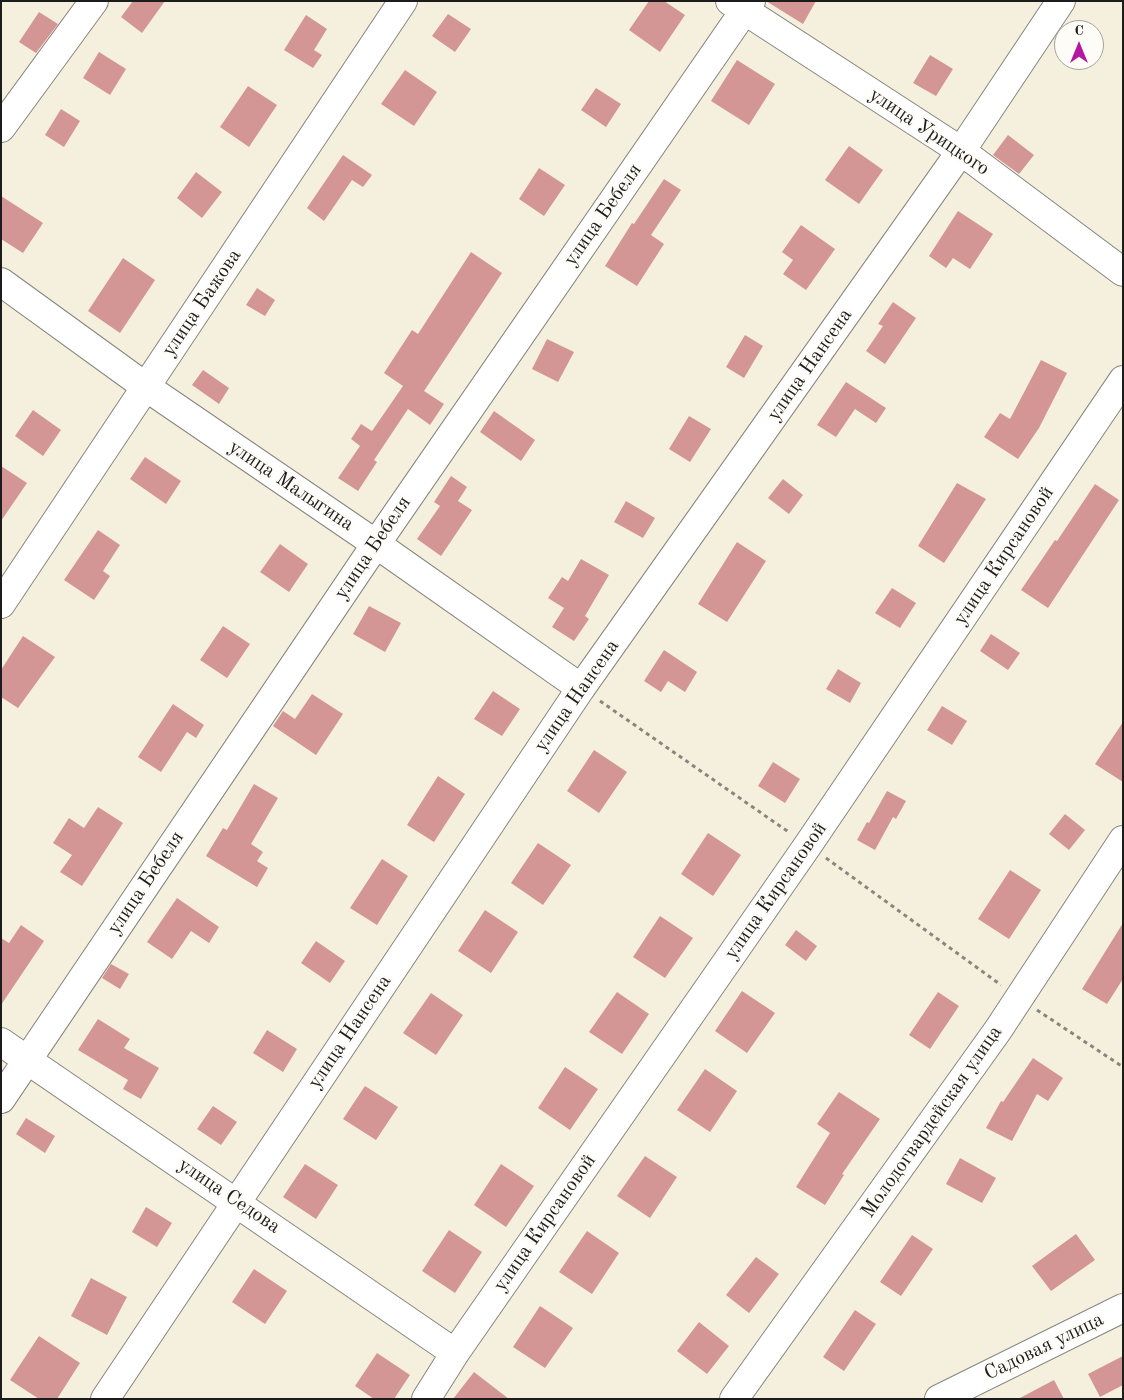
<!DOCTYPE html>
<meta charset="utf-8">
<style>
body{margin:0}
#map{position:relative;width:1124px;height:1400px;overflow:hidden;background:#f5f0de;font-family:"Old Standard TT",serif}
canvas{display:block}
.frame{position:absolute;inset:0;border:2px solid #1c1c1c;pointer-events:none}
.north{position:absolute;left:1054px;top:20px;width:50px;height:50px;box-sizing:border-box;background:#fdfcf7;border:1px solid #a3a29f;border-radius:50%;rotate:0deg;font-size:14px;font-weight:700;line-height:20px;text-align:center;color:#1c1c1c}
.north::after{content:'';display:block;margin:auto;width:18px;height:22px;background:#b5179e;clip-path:polygon(50% 0,100% 100%,50% 72%,0 100%)}
</style>
<div id="map">
<canvas width="1124" height="1400"></canvas>
<div class="frame"></div>
<div class="north">С</div>
</div>
<script>
const c = document.querySelector('canvas').getContext('2d');
c.lineJoin = 'round';
function paint(path, color) { c.fillStyle = color; c.fill(path, 'evenodd'); }
const toPath = rows => new Path2D(rows.map(r => 'M' + r).join(''));
function strokePath(path, color, width, dash) { c.strokeStyle = color; c.lineWidth = width; c.lineCap = dash ? 'butt' : 'round'; c.setLineDash(dash || []); c.stroke(path); }
function drawText(font, color, halo, rows, align = 'center') {
  c.font = font + ' "Old Standard TT",serif'; c.lineWidth = 5; c.setLineDash([]); c.textBaseline = 'middle'; c.strokeStyle = halo; c.fillStyle = color; for (const [text, x, y, turn = 0] of rows) {
    c.save(); c.translate(x, y); c.rotate((+turn || 0) * Math.PI / 180); c.textAlign = isNaN(turn) ? turn : align; if (halo) c.strokeText(text, 0, 0); c.fillText(text, 0, 0); c.restore();
  }
}
const building = toPath([
 [133,1,165,1,142,33,121,17],
 [649,1,664,1,685,15,660,52,629,30],
 [766,1,816,1,803,24],
 [39,12,58,24,36,53,19,42],
 [448,14,471,29,455,52,432,36],
 [306,15,327,29,314,50,322,55,313,68,284,50],
 [99,52,126,69,110,95,83,78],
 [930,55,953,69,936,96,913,83],
 [737,60,775,84,749,125,711,101],
 [405,70,437,92,414,126,381,104],
 [248,86,277,105,249,147,220,127],
 [596,88,621,104,606,127,581,110],
 [61,109,80,121,64,147,45,135],
 [1008,135,1034,155,1019,174,993,155],
 [849,146,883,170,859,204,825,180],
 [343,155,372,175,363,187,352,180,324,221,307,208],
 [539,168,565,185,544,216,519,199],
 [196,172,222,192,202,218,177,198],
 [664,179,681,190,651,235,664,244,637,286,605,266,632,223,634,224],
 [1,196,43,223,23,253,1,239],
 [958,211,993,234,970,269,953,258,946,268,929,256],
 [801,225,835,249,806,290,783,274,793,260,782,252],
 [471,252,502,273,424,391,444,404,430,425,408,409,374,460,377,462,358,491,338,478,360,446,351,439,361,424,372,431,403,386,384,373,412,330,418,334],
 [123,258,155,280,120,333,88,311],
 [257,288,275,300,265,316,246,305],
 [893,302,916,318,885,364,866,351,883,326,878,324],
 [745,335,763,346,744,378,726,367],
 [547,339,574,352,558,382,532,369],
 [1041,360,1067,373,1039,428,1018,459,984,437,1000,413,1010,419],
 [203,370,229,388,219,404,192,385],
 [846,382,886,408,876,423,855,409,836,437,817,425],
 [33,410,61,430,43,456,15,436],
 [494,411,535,440,521,461,480,432],
 [689,416,711,429,690,462,669,449],
 [145,457,181,481,166,504,130,479],
 [1,466,27,483,1,521],
 [451,476,467,487,458,501,472,510,441,556,417,539,440,506,434,502],
 [783,479,803,495,789,514,768,498],
 [957,483,986,499,944,563,918,546],
 [1095,484,1119,500,1048,608,1021,590,1055,540,1057,541],
 [626,501,655,518,643,538,614,522],
 [98,530,120,545,103,571,110,576,94,600,64,580],
 [737,542,766,561,727,622,698,604],
 [280,544,308,564,289,592,260,572],
 [581,559,609,575,585,616,589,619,574,641,552,627,564,608,548,598,562,577,568,581],
 [892,588,916,603,900,628,875,613],
 [369,606,401,623,385,652,353,634],
 [223,626,250,644,227,678,200,660],
 [991,634,1020,653,1008,670,980,651],
 [23,636,55,657,18,708,1,697,1,670],
 [664,650,697,672,685,692,668,681,661,692,644,681],
 [838,669,861,683,850,703,826,689],
 [493,691,520,709,502,736,474,719],
 [312,694,343,714,316,755,273,726,283,711,295,719],
 [173,704,204,725,196,738,187,732,161,772,138,757],
 [942,706,967,721,952,745,927,730],
 [1123,722,1123,782,1095,764],
 [594,750,627,772,599,813,567,791],
 [773,762,800,779,785,803,758,786],
 [438,776,465,794,434,842,407,825],
 [254,784,278,798,251,844,263,852,257,861,268,868,257,887,206,856,223,828,227,830],
 [887,791,906,801,896,819,893,817,875,850,857,840,867,822,869,823],
 [98,807,123,823,82,886,60,872,72,855,53,843,69,818,84,828],
 [1065,814,1085,830,1069,850,1049,834],
 [708,833,741,855,713,896,681,874],
 [538,843,571,865,543,905,511,883],
 [382,859,408,876,377,925,350,908],
 [1010,870,1041,890,1009,939,978,919],
 [177,898,219,927,209,943,191,931,172,959,147,942],
 [485,910,518,932,491,973,458,951],
 [660,916,693,938,665,978,633,957],
 [1123,923,1123,979,1107,1004,1082,989],
 [21,925,44,941,1,1005,1,938,9,943],
 [796,930,817,946,806,961,785,945],
 [316,941,345,961,330,983,301,963],
 [111,964,129,974,120,989,102,978],
 [742,991,775,1013,747,1053,715,1031],
 [617,992,649,1014,622,1054,589,1032],
 [938,992,959,1006,930,1049,909,1035],
 [431,993,463,1015,436,1055,403,1033],
 [98,1019,130,1039,124,1048,159,1068,141,1099,123,1089,128,1080,78,1050],
 [267,1030,297,1049,283,1072,253,1053],
 [1033,1058,1063,1078,1048,1101,1037,1094,1012,1141,986,1128,1001,1101,1003,1102],
 [565,1067,598,1089,570,1130,538,1108],
 [705,1069,737,1091,710,1132,677,1110],
 [365,1086,398,1107,376,1140,343,1119],
 [839,1092,880,1119,842,1174,844,1175,825,1205,796,1187,830,1133,817,1124],
 [213,1106,237,1122,221,1145,197,1129],
 [26,1118,55,1136,45,1153,16,1134],
 [645,1156,677,1177,650,1218,617,1196],
 [960,1158,996,1178,982,1203,946,1184],
 [305,1164,338,1185,316,1219,283,1197],
 [501,1164,534,1186,506,1227,474,1205],
 [146,1207,172,1223,157,1247,132,1232],
 [449,1230,482,1252,455,1293,422,1271],
 [587,1231,619,1253,592,1294,559,1272],
 [1076,1234,1095,1260,1051,1291,1032,1266],
 [912,1235,933,1249,901,1296,880,1282],
 [756,1257,779,1274,749,1313,726,1295],
 [254,1269,287,1291,265,1324,232,1302],
 [91,1278,127,1297,107,1335,71,1316],
 [540,1306,573,1328,545,1368,513,1347],
 [855,1310,876,1324,844,1371,823,1357],
 [699,1322,729,1346,707,1374,677,1351],
 [39,1336,80,1363,57,1399,39,1399,10,1380],
 [377,1353,410,1375,394,1399,374,1399,355,1386],
 [1123,1356,1123,1385,1100,1397,1088,1374],
 [474,1372,509,1399,453,1399],
 [1054,1380,1064,1399,1018,1399]
]);
const path = toPath([
 [600,701,790,833],
 [826,858,1001,985],
 [1037,1010,1123,1067]
]);
const minor = toPath([
 [730,1,961,151,1123,272],
 [1,128,94,1],
 [1,282,146,387,376,544,581,688],
 [1,604,403,1],
 [1,1042,455,1353],
 [1,1099,376,544,751,1],
 [426,1399,455,1353,808,845,1123,380],
 [734,1399,998,1030,1123,840],
 [939,1399,1123,1308]
]);
const major = toPath([
 [105,1399,581,688,961,151,1061,1]
]);
const streetNames = [
 ["улица Урицкого",929,132,34],
 ["улица Бебеля",603,215,-55],
 ["улица Бажова",202,303,-56],
 ["улица Нансена",810,365,-55],
 ["улица Малыгина",291,486,34],
 ["улица Бебеля",373,548,-56],
 ["улица Кирсановой",1004,556,-56],
 ["улица Нансена",577,696,-55],
 ["улица Бебеля",146,883,-56],
 ["улица Кирсановой",776,891,-55],
 ["улица Нансена",350,1032,-56],
 ["Молодогвардейская улица",932,1122,-55],
 ["улица Седова",229,1196,34],
 ["улица Кирсановой",545,1223,-55],
 ["Садовая улица",1044,1347,-26]
];
paint(building, '#d39695');
strokePath(minor, '#88867d', 30);
strokePath(major, '#88867d', 30);
strokePath(path, '#88867d', 3, [4, 4]);
strokePath(minor, '#fff', 28);
strokePath(major, '#fff', 28);
drawText('20px', '#1c1c1c', '#fdfcf7', streetNames);
</script>
